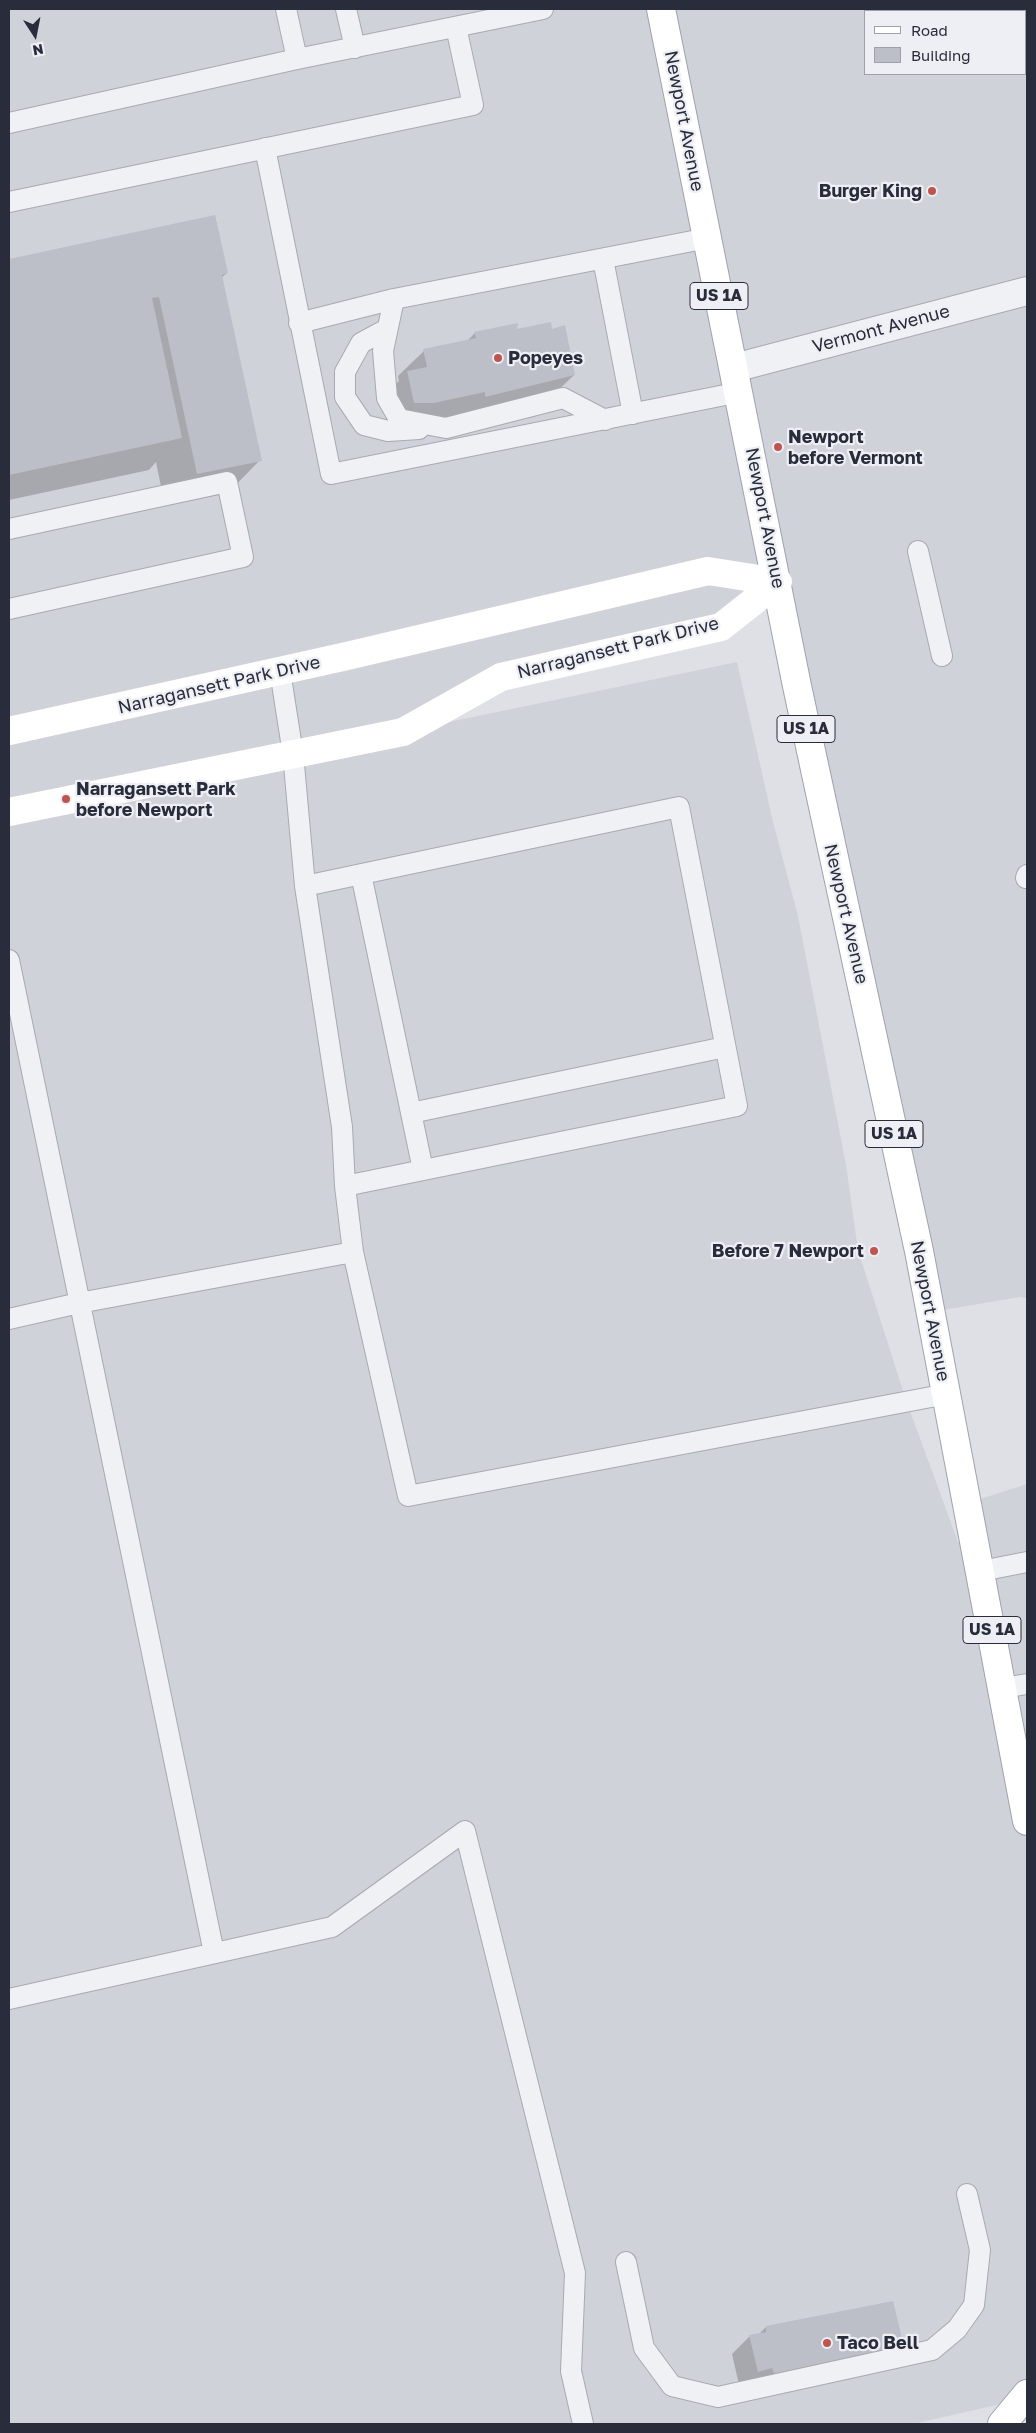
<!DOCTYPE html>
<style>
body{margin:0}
#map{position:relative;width:1036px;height:2433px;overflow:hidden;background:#dee0e6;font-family:"Golos Text",sans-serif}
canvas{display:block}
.frame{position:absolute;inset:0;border:10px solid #292c3b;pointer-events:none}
.legend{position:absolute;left:864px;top:10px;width:162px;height:65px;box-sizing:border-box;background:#edeff4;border:1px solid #9fa1aa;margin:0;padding:6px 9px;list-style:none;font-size:15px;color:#292c3b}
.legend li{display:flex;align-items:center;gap:10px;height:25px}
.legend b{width:25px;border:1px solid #9fa1aa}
.north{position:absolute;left:10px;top:10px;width:50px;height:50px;-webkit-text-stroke:4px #edeff4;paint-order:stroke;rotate:169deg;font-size:14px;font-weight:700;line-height:20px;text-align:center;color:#292c3b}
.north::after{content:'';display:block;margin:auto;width:18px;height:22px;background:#292c3b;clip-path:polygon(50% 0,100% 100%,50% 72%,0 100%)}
</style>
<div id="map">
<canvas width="1036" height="2433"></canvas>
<div class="frame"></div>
<ul class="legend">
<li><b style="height:6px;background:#fff"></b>Road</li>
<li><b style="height:14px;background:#bcbec8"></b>Building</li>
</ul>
<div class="north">N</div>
</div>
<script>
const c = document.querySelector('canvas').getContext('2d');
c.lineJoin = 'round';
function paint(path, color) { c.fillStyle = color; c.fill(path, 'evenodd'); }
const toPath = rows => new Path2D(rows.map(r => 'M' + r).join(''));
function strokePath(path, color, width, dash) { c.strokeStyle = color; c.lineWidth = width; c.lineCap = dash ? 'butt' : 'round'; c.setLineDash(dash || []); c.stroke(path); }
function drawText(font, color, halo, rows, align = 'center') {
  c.font = font + ' "Golos Text",sans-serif'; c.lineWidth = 4.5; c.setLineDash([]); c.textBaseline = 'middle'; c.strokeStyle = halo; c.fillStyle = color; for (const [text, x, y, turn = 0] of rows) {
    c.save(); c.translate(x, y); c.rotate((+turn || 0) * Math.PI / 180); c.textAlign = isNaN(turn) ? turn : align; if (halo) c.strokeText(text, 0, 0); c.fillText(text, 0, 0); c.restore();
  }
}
const built = toPath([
 [9,9,1027,9,1027,1298,1020,1297,931,1312,778,583,721,627,580,658,406,731,737,662,773,822,798,916,846,1165,858,1250,906,1400,958,1542,973,1552,971,1502,1027,1484,1027,2398,913,2424,9,2424],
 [865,11,1025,11,1025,74,865,74]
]);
const shadow = toPath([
 [215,216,227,273,221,278,260,460,228,493,165,506,156,462,149,470,9,500,9,260],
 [551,330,574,375,548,400,388,428,382,398,399,381,398,376,424,351,466,342,475,333],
 [892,2302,757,2394,740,2389,732,2354,750,2336,759,2334,766,2327]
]);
const building = toPath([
 [215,215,228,273,222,275,262,461,197,474,159,297,152,298,182,438,9,475,9,259],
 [551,322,552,329,565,325,575,375,485,397,485,392,434,403,414,403,407,371,427,367,423,349,476,338,474,332,518,323,517,329],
 [893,2301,905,2351,775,2376,772,2368,758,2372,749,2335,766,2332,766,2326]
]);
const lane = toPath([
 [346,9,355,48],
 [297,59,543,9],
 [9,123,297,59,286,9],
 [265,148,331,474,740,392],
 [9,202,473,105,456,27],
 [603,259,633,414],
 [394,299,383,351,387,398,399,419,446,428,563,398,605,420],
 [299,323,394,299,708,238],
 [387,329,361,343,345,372,345,397,364,425,388,431,419,429],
 [9,529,227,482,243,557,9,609],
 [918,551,942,656],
 [280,671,293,754,305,886,342,1127,345,1186,353,1252,408,1496,947,1394],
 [361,874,423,1170],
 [1026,878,1027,875],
 [305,886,679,807,737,1106,345,1186],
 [9,960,214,1953],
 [411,1113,725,1047],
 [9,1319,79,1303,353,1252],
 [981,1571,1027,1562],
 [1003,1688,1027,1684],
 [9,1999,332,1927,465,1831,575,2273,571,2371,583,2424],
 [626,2262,644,2348,672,2386,718,2397,932,2350,957,2329,974,2305,980,2250,967,2194]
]);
const street = toPath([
 [734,368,1027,291]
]);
const secondary = toPath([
 [9,731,347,656,708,571,778,582],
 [9,812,403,732,501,677,721,627,778,582]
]);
const primary = toPath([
 [661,9,797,686,919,1251,1027,1821],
 [1002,2424,1027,2394]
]);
const markers = [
 [932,191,5,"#be5550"],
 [498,358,5,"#be5550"],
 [778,447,5,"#be5550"],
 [66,799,5,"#be5550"],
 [874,1251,5,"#be5550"],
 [827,2343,5,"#be5550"]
];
const shields = [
 [719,296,58],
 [806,729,58],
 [894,1134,58],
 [992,1630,58]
];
const shieldNames = [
 ["US 1A",719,296],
 ["US 1A",806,729],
 ["US 1A",894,1134],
 ["US 1A",992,1630]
];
const streetNames = [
 ["Newport Avenue",684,121,79],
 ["Vermont Avenue",881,329,-15],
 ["Newport Avenue",765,518,79],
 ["Narragansett Park Drive",618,648,-14],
 ["Narragansett Park Drive",219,685,-13],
 ["Newport Avenue",846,914,77],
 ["Newport Avenue",930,1311,79]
];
const poiNames = [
 ["Burger King",922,191,"right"],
 ["Popeyes",508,358],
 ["Newport",788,437],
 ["before Vermont",788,458],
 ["Narragansett Park",76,789],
 ["before Newport",76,810],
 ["Before 7 Newport",864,1251,"right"],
 ["Taco Bell",837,2343]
];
paint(built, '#d0d2da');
paint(shadow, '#0003');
paint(building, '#bcbec8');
strokePath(lane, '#a8aab3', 22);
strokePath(street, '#a8aab3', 30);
strokePath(primary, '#9fa2b0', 30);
strokePath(lane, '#f0f1f5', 20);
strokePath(street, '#f0f1f5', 28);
strokePath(secondary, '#fff', 28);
strokePath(primary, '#fff', 28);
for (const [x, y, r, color] of markers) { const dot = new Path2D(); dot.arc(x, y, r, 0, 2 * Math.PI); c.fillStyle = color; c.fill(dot); strokePath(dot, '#edeff4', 2); }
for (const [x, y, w] of shields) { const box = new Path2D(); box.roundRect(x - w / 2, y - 13.5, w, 27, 4); c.fillStyle = '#edeff4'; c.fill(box); strokePath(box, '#292c3b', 1); }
drawText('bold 16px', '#292c3b', null, shieldNames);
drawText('18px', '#292c3b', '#edeff4', streetNames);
drawText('bold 18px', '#292c3b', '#edeff4', poiNames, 'left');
</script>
